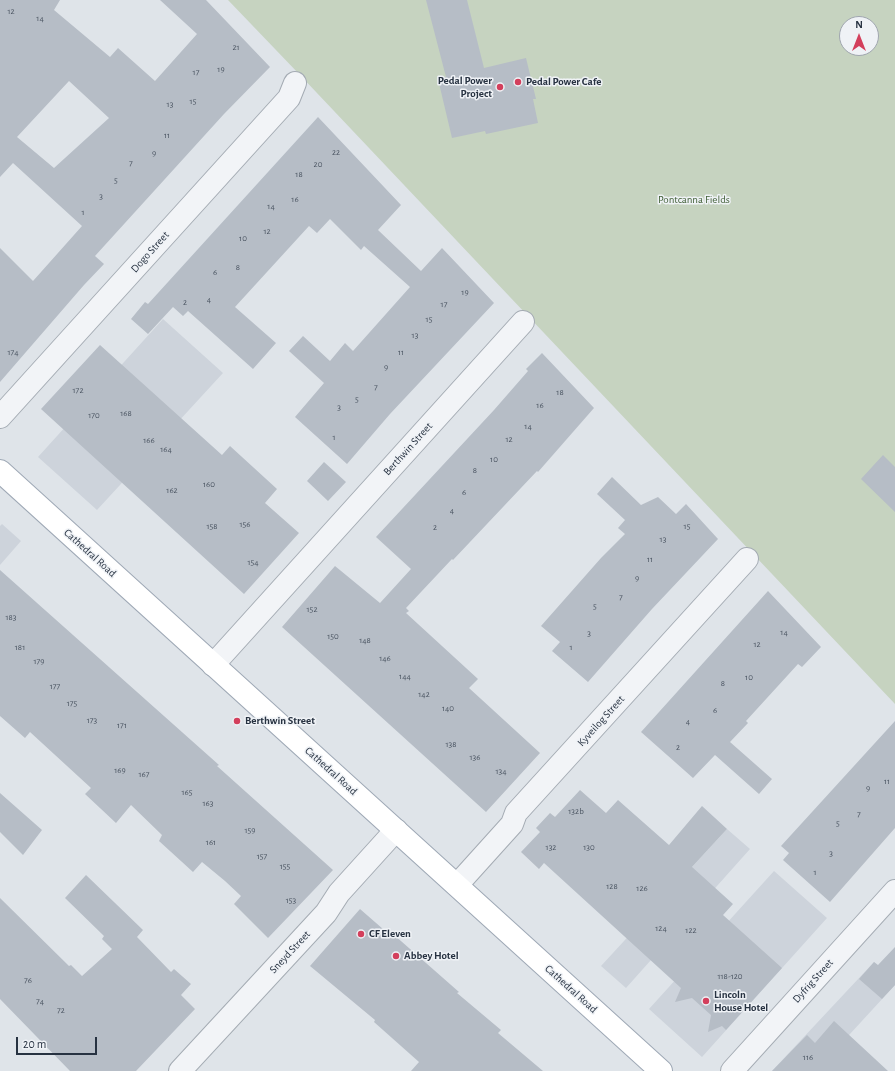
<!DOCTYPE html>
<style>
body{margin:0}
#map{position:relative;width:895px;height:1071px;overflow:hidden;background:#dfe4e9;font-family:"Alegreya Sans",sans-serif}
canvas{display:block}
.north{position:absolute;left:839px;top:16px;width:40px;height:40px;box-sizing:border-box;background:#eff2f6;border:1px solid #9fa5ae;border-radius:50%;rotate:0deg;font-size:11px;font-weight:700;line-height:16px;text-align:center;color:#273241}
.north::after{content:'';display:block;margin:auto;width:14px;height:18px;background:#d33f5c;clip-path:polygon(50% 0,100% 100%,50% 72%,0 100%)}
.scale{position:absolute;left:16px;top:1037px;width:81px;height:18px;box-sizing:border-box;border:2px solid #273241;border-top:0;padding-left:5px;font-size:12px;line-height:14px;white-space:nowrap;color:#273241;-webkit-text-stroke:3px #eff2f6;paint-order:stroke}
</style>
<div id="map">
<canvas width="895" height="1071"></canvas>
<div class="north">N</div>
<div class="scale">20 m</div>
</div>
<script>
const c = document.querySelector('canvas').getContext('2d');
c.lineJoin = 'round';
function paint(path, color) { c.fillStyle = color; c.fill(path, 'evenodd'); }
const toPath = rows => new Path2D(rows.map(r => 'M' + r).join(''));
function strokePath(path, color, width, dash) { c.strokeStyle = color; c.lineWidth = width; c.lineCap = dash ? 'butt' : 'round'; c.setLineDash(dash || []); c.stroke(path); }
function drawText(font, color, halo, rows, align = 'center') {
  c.font = font + ' "Alegreya Sans",sans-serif'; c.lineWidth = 3; c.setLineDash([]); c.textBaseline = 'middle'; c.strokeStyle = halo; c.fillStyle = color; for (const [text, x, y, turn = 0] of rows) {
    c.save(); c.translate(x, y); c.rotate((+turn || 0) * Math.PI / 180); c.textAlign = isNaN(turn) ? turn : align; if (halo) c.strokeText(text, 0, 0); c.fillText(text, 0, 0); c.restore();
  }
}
const built = toPath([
 [163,319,223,373,97,510,38,457],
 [2,524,21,541,0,565,0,526],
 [727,829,750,849,626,988,601,966],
 [774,871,827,918,702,1057,649,1009],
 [874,962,895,981,895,985,816,1071,772,1071]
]);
const green = toPath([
 [228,0,895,0,895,704,299,74],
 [847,24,871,24,871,48,847,48]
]);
const building = toPath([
 [0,0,60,0,54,10,110,57,118,48,155,81,197,34,160,0,206,0,270,67,224,114,95,256,104,264,84,285,0,382,0,248,33,281,82,226,13,163,0,177],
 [69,81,109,118,54,168,17,137],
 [426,0,467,0,484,68,526,58,536,99,533,99,538,123,486,134,485,131,452,138,438,79,446,77],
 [318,117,401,205,378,230,421,271,442,248,494,303,390,414,347,464,295,417,324,383,289,351,303,336,330,361,345,343,353,351,410,287,364,246,361,250,330,219,317,233,309,226,235,307,276,343,253,369,188,311,183,316,173,307,148,334,131,319,145,302,148,304],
 [100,345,222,455,230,446,277,489,265,503,299,533,244,594,41,409],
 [542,353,594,408,538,472,537,471,453,560,452,559,406,608,409,611,406,613,478,679,469,688,540,753,486,812,282,627,335,566,380,603,411,569,376,537,494,410,528,371,526,369],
 [883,455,895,467,895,512,861,479],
 [324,462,346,482,328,501,307,481],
 [612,477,641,505,658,497,676,514,686,504,718,539,652,609,588,682,552,651,560,642,541,626,601,558,625,534,618,528,625,520,597,494],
 [0,570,219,765,217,766,333,870,268,938,234,904,241,896,225,881,202,862,193,872,159,841,162,835,131,805,116,823,85,794,91,788,30,732,25,738,0,716],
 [768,591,821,647,802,667,798,664,746,721,748,723,730,742,772,779,759,794,715,755,693,778,641,732],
 [895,721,895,828,830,902,783,860,789,853,781,846],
 [580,790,606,813,618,800,669,845,702,806,727,829,692,867,733,904,723,915,782,968,726,1030,722,1026,708,1032,711,1015,692,998,675,1002,681,988,544,863,539,869,521,852,540,832,536,828,550,813,555,817],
 [0,793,42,830,23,855,0,832],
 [86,875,143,930,137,937,171,972,174,969,191,984,181,995,195,1009,136,1071,70,1071,0,999,0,898,69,966,71,965,82,976,112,949,102,939,104,936,65,898],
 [360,909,391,936,393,934,459,992,457,993,501,1030,498,1033,543,1071,411,1071,419,1062,374,1022,375,1020,310,966],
 [895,947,895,985,882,999,859,979,874,962,878,965],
 [834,1021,888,1071,772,1071,807,1035,815,1043]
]);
const street = toPath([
 [0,417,289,98,295,83],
 [213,665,523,322],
 [457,885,512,824,516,813,747,559],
 [180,1071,326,913,339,893,396,830],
 [732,1071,895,891]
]);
const primary = toPath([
 [0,471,661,1071]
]);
const markers = [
 [518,82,4,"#d33f5c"],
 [500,87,4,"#d33f5c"],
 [237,721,4,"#d33f5c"],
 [361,934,4,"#d33f5c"],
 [396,956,4,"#d33f5c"],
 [706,1001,4,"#d33f5c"]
];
const numberNames = [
 ["12",11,11],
 ["14",40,18],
 ["21",236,47],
 ["19",221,69],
 ["17",196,72],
 ["15",193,101],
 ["13",170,104],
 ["11",167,135],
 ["22",336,152],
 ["9",154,153],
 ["7",131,163],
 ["20",318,164],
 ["18",299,174],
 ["5",116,180],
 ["3",101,196],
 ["16",295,199],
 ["14",271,206],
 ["1",83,212],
 ["12",267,231],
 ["10",243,238],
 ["8",238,267],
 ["6",215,272],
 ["19",465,292],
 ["4",209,299],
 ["2",185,302],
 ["17",444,304],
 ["15",429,319],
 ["13",415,335],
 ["174",13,352],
 ["11",401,352],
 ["9",386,367],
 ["7",376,387],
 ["172",78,390],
 ["18",560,392],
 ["5",357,399],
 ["16",540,405],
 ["3",339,407],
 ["168",126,413],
 ["170",94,415],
 ["14",528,426],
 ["1",334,437],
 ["12",509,439],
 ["166",149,440],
 ["164",166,449],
 ["10",494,459],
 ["8",475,470],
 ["160",209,484],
 ["162",172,490],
 ["6",464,492],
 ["4",452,510],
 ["156",245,524],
 ["158",212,526],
 ["15",687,526],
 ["2",435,527],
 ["13",663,539],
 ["11",650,559],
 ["154",253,562],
 ["9",637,578],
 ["7",621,597],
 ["5",595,606],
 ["152",312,609],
 ["183",11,617],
 ["14",784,632],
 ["3",589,633],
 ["150",333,636],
 ["148",365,640],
 ["12",757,644],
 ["181",20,647],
 ["1",571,647],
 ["146",385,658],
 ["179",39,661],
 ["144",405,676],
 ["10",749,677],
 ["8",723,683],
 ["177",55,686],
 ["142",424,694],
 ["175",72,703],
 ["140",448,708],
 ["6",715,710],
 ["173",92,720],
 ["4",688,721],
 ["171",122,725],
 ["138",451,744],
 ["2",678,747],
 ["136",475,757],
 ["169",120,770],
 ["134",501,771],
 ["167",144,774],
 ["11",887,781],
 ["9",868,788],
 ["165",187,792],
 ["163",208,803],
 ["132b",576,811],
 ["7",859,814],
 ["5",838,823],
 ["159",250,830],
 ["161",211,842],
 ["132",551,847],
 ["130",589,847],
 ["3",831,853],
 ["157",262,856],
 ["155",285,866],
 ["1",815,872],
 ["128",612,886],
 ["126",642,888],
 ["153",291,900],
 ["124",661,928],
 ["122",691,930],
 ["118-120",730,976],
 ["76",28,980],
 ["74",40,1001],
 ["72",61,1010],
 ["116",808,1057]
];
const poiNames = [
 ["Pedal Power",492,81,"right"],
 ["Project",492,94,"right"],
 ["Pedal Power Cafe",526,82],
 ["Berthwin Street",245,721],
 ["CF Eleven",369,934],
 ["Abbey Hotel",404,956],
 ["Lincoln",714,995],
 ["House Hotel",714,1008]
];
const parkNames = [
 ["Pontcanna Fields",694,200]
];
const streetNames = [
 ["Dogo Street",150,252,-48],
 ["Berthwin Street",408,449,-48],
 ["Cathedral Road",90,553,42],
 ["Kyveilog Street",601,721,-48],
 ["Cathedral Road",331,771,42],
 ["Sneyd Street",290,952,-47],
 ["Dyfrig Street",813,981,-48],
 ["Cathedral Road",571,989,42]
];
paint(built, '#cdd3db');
paint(green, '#c6d3c0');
paint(building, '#b6bdc6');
strokePath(street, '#a4abb3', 24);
strokePath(primary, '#9ea8b5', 24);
strokePath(street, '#f2f4f7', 22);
strokePath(primary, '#fff', 22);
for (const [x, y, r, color] of markers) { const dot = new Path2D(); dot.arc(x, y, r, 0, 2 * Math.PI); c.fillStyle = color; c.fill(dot); strokePath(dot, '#eff2f6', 1.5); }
drawText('9px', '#4b5562', null, numberNames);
drawText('bold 11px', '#273241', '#eff2f6', poiNames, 'left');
drawText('11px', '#3e5d34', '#eff2f6', parkNames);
drawText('11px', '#273241', '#eff2f6', streetNames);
</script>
